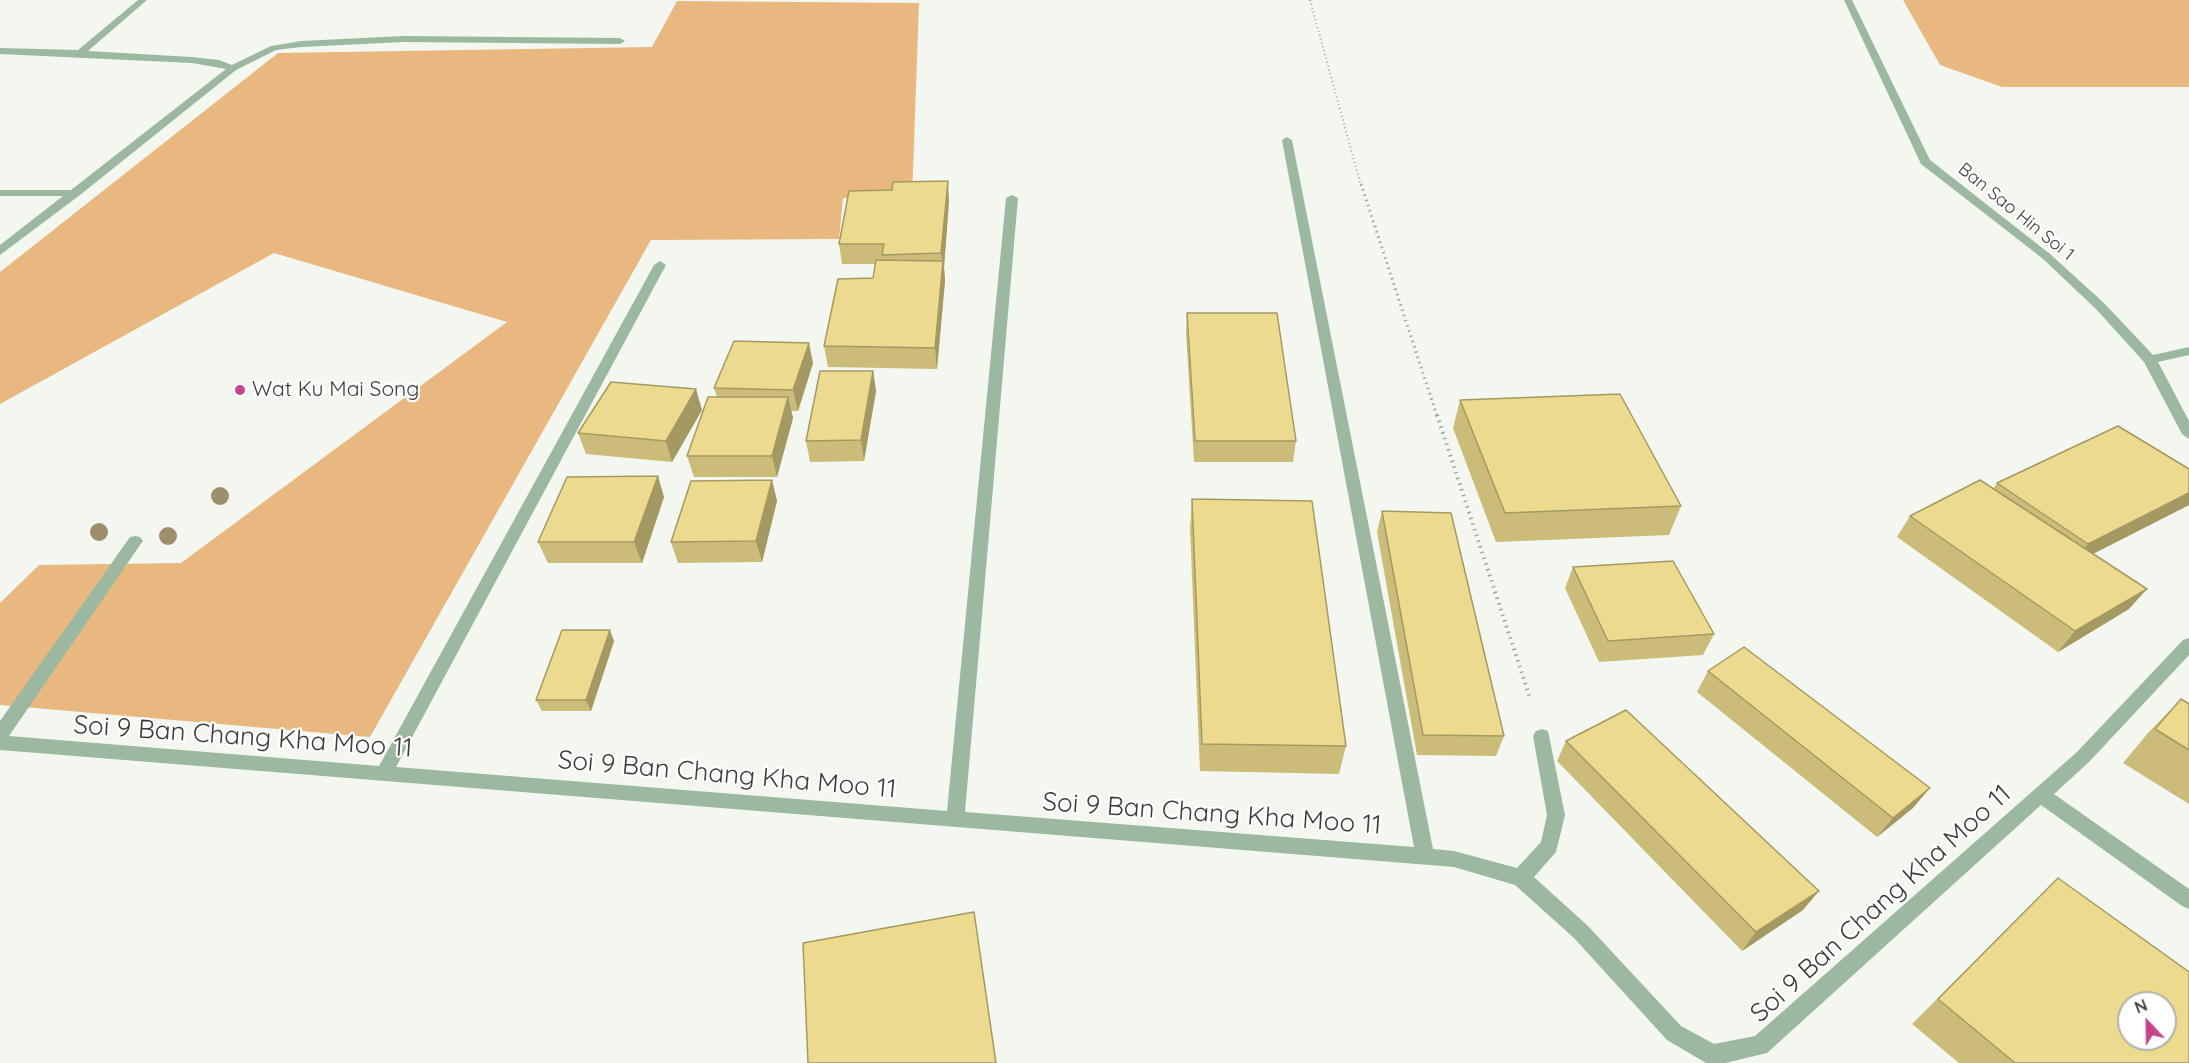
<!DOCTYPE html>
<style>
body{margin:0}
#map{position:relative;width:2189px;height:1063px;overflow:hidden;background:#f4f7ef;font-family:Quicksand,sans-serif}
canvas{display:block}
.north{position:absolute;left:2117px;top:991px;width:60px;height:60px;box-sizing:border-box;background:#fff;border:2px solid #b1b1b0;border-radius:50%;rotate:338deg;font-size:16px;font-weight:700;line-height:24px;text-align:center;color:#3b3c39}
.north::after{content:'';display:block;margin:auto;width:21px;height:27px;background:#c5448c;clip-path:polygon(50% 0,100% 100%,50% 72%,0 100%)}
</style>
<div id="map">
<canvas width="2189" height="1063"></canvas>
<div class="north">N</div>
</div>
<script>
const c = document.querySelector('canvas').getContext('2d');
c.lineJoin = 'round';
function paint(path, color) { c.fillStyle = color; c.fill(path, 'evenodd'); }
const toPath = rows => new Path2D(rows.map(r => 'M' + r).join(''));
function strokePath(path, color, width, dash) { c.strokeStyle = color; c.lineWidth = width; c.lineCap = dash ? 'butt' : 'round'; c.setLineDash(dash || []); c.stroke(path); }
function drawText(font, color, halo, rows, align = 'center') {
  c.font = font + ' Quicksand,sans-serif'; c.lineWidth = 4.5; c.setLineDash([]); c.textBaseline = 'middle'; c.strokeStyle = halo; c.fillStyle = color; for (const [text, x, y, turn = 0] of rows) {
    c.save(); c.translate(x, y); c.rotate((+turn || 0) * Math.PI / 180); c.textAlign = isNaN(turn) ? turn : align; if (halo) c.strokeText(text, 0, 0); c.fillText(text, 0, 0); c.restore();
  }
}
const green = toPath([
 [1903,0,2189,0,2189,87,2002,87,1940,65],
 [677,1,919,3,912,198,843,198,839,239,651,240,370,737,0,705,0,603,39,565,181,563,507,322,274,253,0,404,0,272,278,53,652,47]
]);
const pathFar2 = toPath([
 [1310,0,1361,186]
]);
const pathFar1 = toPath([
 [1361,184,1437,416]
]);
const path = toPath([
 [1437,415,1530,698]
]);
const minor = toPath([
 [138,0,147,0,88,51,192,57,219,60,232,65,271,46,301,41,404,36,620,38,625,41,620,44,404,42,301,47,276,50,236,70,80,195,0,255,0,245,63,196,0,196,0,190,71,190,226,69,192,63,0,54,0,48,78,50,138,0],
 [1844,0,1852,0,1930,160,2050,254,2104,303,2153,355,2189,347,2189,355,2158,362,2189,421,2189,439,2182,434,2144,362,2096,309,2042,258,1921,164,1844,0],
 [1287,137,1292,140,1433,849,1454,851,1517,868,1541,842,1547,815,1533,736,1536,731,1542,729,1548,731,1565,815,1556,852,1534,877,1588,926,1681,1026,1714,1044,1755,1036,2077,752,2183,640,2189,638,2189,655,2089,762,2054,794,2189,889,2189,909,2182,906,2041,805,1767,1053,1725,1063,1706,1063,1667,1040,1574,938,1515,885,1454,867,0,750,0,721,130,537,135,536,140,537,143,541,140,545,9,736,379,766,654,265,660,261,666,265,396,767,947,811,1006,198,1012,195,1018,198,965,812,1414,847,1282,140,1287,137]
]);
const trees = [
 [220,496],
 [99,532],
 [168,536]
];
const wall = toPath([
 [949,201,944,267,945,281,937,369,828,367,824,346,873,278,875,264,842,264,839,244],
 [1187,313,1296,441,1293,462,1194,462,1186,333],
 [813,363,798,411,791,411,793,418,777,477,694,477,687,456,717,397,714,388],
 [873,371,876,391,864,461,810,462,806,441],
 [1460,400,1681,506,1669,535,1496,542,1453,428],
 [702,410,672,462,586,454,578,433],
 [772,480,777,501,762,562,678,563,671,542],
 [1997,483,2189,505,2093,554,2129,609,2058,652,1897,537,1910,516,1993,489],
 [664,497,642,563,548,563,538,542],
 [1192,499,1346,746,1339,774,1200,771,1190,528],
 [1382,511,1504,736,1496,756,1417,755,1377,532],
 [1573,567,1714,634,1703,655,1599,662,1565,588],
 [614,641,591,711,542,711,536,700],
 [1708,671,1913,808,1877,837,1697,692],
 [2181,699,2189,704,2189,804,2123,763,2148,733],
 [1566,741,1803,910,1742,951,1557,761],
 [2058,878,2189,1063,1959,1063,1912,1024]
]);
const shadedWall = toPath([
 [948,181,949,201,944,267,945,281,937,369,935,348,943,267,941,253],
 [809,343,813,363,798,411,793,390],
 [873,371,876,391,864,461,861,440],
 [696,389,702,410,672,462,666,441],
 [788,397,793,418,777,477,772,456],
 [658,476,664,497,642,563,634,542],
 [772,480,777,501,762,562,756,541],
 [2189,493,2189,505,2071,565,2088,544],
 [2147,589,2129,609,2058,652,2075,631],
 [610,630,614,641,591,711,586,700],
 [1930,788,1913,808,1877,837,1893,818],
 [1819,891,1803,910,1742,951,1756,932]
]);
const building = toPath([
 [948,181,941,253,882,255,884,244,839,244,849,191,892,190,893,182,948,181],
 [876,260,943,261,935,348,824,346,838,279,873,278,876,260],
 [1187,313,1277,313,1296,441,1195,441,1187,313],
 [734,341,809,343,793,390,714,388,734,341],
 [820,371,873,371,861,440,806,441,820,371],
 [611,382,696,389,666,441,578,433,611,382],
 [1620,394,1681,506,1505,513,1460,400,1620,394],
 [708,397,788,397,772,456,687,456,708,397],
 [2118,426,2189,469,2189,493,2088,544,1997,483,2118,426],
 [658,476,634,542,538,542,567,477,658,476],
 [772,480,756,541,671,542,691,481,772,480],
 [1980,480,2147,589,2075,631,1910,516,1980,480],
 [1192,499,1312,501,1346,746,1202,744,1192,499],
 [1382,511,1451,513,1504,736,1423,735,1382,511],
 [1673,561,1714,634,1608,641,1573,567,1673,561],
 [562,630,610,630,586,700,536,700,562,630],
 [1744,647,1930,788,1893,818,1708,671,1744,647],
 [2181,699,2189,704,2189,750,2155,729,2181,699],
 [1626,710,1819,891,1756,932,1566,741,1626,710],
 [2058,878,2189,972,2189,1063,2015,1063,1938,999,2058,878],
 [2129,1003,2165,1003,2165,1039,2129,1039,2129,1003],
 [974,912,996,1063,808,1063,803,943,974,912]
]);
const markers = [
 [240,390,6,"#c5448c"]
];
const farStreetnames = [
 ["Ban Sao Hin Soi 1",2016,212,39]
];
const poiNames = [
 ["Wat Ku Mai Song",252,390]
];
const nearStreetnames = [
 ["Soi 9 Ban Chang Kha Moo 11",243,737,4],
 ["Soi 9 Ban Chang Kha Moo 11",727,775,5],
 ["Soi 9 Ban Chang Kha Moo 11",1212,814,4],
 ["Soi 9 Ban Chang Kha Moo 11",1881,904,-42]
];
paint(green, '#e8b880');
strokePath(pathFar2, '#a3a5a0', 2, [1, 3]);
strokePath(pathFar1, '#a3a5a0', 3, [1.5, 4]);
strokePath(path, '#a3a5a0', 4, [1.5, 4.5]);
paint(minor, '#9cb8a1');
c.fillStyle = '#9f8e6e';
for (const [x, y] of trees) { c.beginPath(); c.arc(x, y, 9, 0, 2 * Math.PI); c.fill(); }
paint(wall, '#cbbc7a');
paint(shadedWall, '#a59963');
paint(building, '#ecdb8e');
strokePath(building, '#a59963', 1.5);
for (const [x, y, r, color] of markers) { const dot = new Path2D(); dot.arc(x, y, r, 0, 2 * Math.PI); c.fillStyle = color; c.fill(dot); strokePath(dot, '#fff', 2); }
drawText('18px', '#3b3c39', '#fff', farStreetnames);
drawText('21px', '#3b3c39', '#fff', poiNames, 'left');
drawText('26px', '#3b3c39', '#fff', nearStreetnames);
</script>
